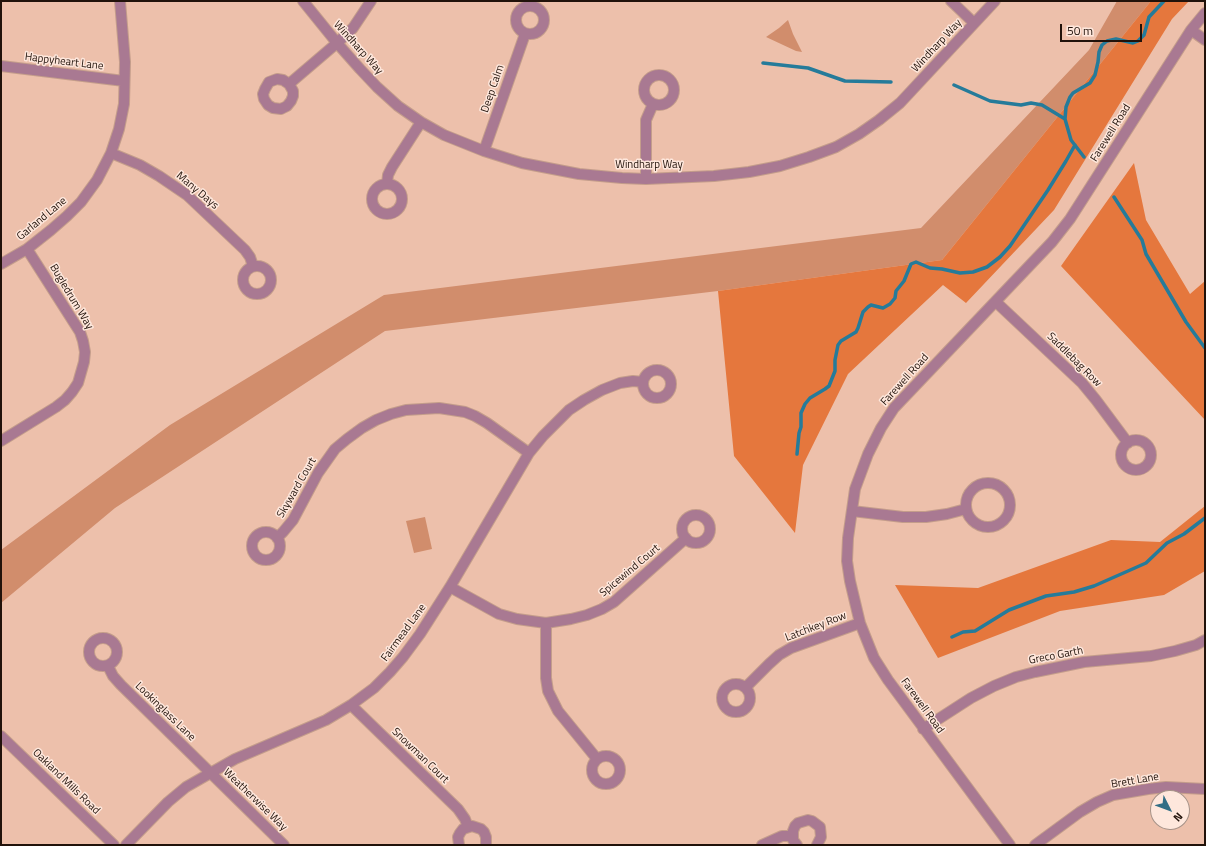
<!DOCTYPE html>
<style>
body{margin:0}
#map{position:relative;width:1206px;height:846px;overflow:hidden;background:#edc0ab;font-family:"Titillium Web",sans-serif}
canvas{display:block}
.frame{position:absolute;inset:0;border:2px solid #21120a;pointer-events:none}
.north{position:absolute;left:1150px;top:790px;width:40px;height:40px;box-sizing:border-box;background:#fee7dc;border:1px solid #a69288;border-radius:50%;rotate:132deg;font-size:11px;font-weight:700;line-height:16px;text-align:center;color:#21120a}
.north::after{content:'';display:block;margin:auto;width:14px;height:18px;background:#326e85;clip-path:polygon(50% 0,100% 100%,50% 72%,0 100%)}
.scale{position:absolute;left:1060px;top:24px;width:82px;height:18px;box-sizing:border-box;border:2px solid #21120a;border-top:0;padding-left:5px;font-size:12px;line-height:14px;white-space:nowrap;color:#21120a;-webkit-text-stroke:3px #fee7dc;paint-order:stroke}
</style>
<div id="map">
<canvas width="1206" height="846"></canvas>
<div class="frame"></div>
<div class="north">N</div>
<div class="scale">50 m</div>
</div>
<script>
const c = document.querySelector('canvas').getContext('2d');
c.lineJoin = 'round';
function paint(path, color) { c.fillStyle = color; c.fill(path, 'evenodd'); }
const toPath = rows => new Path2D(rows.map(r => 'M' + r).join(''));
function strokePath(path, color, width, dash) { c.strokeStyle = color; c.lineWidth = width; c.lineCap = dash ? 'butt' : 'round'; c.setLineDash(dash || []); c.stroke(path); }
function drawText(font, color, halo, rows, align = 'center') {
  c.font = font + ' "Titillium Web",sans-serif'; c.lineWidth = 3; c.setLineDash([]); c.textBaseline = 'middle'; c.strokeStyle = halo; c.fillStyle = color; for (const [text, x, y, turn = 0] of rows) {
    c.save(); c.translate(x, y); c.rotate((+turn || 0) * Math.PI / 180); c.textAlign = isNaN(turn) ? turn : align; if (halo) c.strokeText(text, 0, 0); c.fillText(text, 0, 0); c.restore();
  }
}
const green = toPath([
 [1117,1,1151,1,942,260,718,291,385,331,115,508,1,603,1,550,170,425,384,295,921,228,1089,50],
 [788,20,793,34,802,52,796,51,766,37,779,28],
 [425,517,432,549,414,553,406,521]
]);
const forest = toPath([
 [1151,1,1189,1,1172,19,1054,210,966,303,943,285,848,374,803,465,795,533,734,456,718,291,942,260],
 [1134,163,1146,220,1190,294,1205,281,1205,420,1061,266],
 [1205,506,1205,571,1164,595,1060,611,938,658,895,585,978,588,1111,540,1160,542]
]);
const stream = toPath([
 [763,63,808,68,845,81,891,82],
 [954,85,990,101,1021,105,1031,103,1042,105,1065,119],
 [1084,157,1071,140,1065,119,1066,107,1070,97,1073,93,1090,83,1095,75,1098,62,1099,52,1102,45,1107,41,1116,39,1133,43,1138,41,1144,35,1149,17,1164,1],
 [1114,197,1142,240,1146,254,1186,322,1205,348],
 [797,454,799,433,801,427,801,413,805,404,810,398,825,389,829,386,835,371,835,360,838,345,841,341,856,332,858,328,863,312,868,307,871,305,883,308,890,304,895,298,896,291,904,281,911,264,916,262,930,268,942,269,960,273,973,272,987,267,1000,257,1010,246,1048,190,1066,161,1075,145],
 [952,637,963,632,975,631,1009,610,1046,596,1074,592,1094,586,1128,571,1146,563,1167,543,1184,534,1205,518]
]);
const minor = toPath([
 [303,1,337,43,360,69,377,87,398,106,421,122,444,135,484,151,522,163,579,174,622,178,646,179,714,176,749,172,780,166,809,157,836,147,859,134,879,120,900,103,995,1],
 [951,1,974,23],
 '516 20a14 14 0 1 1 28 0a14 14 0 1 1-28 0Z',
 [1191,30,1205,40],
 [1,66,124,81],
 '644 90a15 15 0 1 1 30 0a15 15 0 1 1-30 0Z',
 [289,84,293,91,293,96,291,101,287,106,281,109,273,108,268,105,264,99,263,94,265,89,269,82,277,79,283,80,289,84,337,43,353,28,371,1],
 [484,151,525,34],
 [111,153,140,165,159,176,187,195,245,250,250,257,253,266],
 [646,179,646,120,653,104],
 [387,184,388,175,392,167,421,122],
 '372 199a15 15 0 1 1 30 0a15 15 0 1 1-30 0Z',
 [1,264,27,249,51,230,67,216,81,202,97,180,111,153,119,129,124,104,125,62,120,1],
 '243 280a14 14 0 1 1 28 0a14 14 0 1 1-28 0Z',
 [996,302,1082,383,1096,400,1128,443],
 '643 384a14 14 0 1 1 28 0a14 14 0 1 1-28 0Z',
 '1121 455a15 15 0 1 1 30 0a15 15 0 1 1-30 0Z',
 [1,441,56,407,65,400,72,392,78,383,84,362,85,352,83,341,80,332,27,249],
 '966 505a22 22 0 1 1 44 0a22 22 0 1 1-44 0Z',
 [852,511,903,517,926,517,947,514,966,509],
 '682 529a14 14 0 1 1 28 0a14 14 0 1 1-28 0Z',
 '252 546a14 14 0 1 1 28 0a14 14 0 1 1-28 0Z',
 [277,538,283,532,293,520,318,473,335,449,347,439,362,428,376,420,391,414,406,410,439,408,465,412,475,416,487,423,529,453],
 [450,587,499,614,517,619,546,623,571,619,587,615,602,609,614,602,686,538],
 [546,623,546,678,548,691,558,711,597,759],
 '89 652a14 14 0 1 1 28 0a14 14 0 1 1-28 0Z',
 [108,666,113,676,121,685,284,845],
 '722 698a14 14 0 1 1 28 0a14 14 0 1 1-28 0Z',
 [746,687,769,664,779,655,791,648,860,623],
 [351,705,458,809,465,819,468,827],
 [923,729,971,698,994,686,1016,677,1035,672,1084,662,1151,656,1175,651,1196,645,1205,640],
 [1,736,114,845],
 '592 770a14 14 0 1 1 28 0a14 14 0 1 1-28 0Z',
 [126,845,168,802,186,787,235,759,326,720,351,705,374,688,390,672,403,657,420,634,450,587,529,453,543,436,569,410,584,400,602,390,620,383,633,381,643,382],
 [459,845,458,837,460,833,463,829,472,826,481,829,484,832,486,837,486,845],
 [762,845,782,836,792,836],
 [797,845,793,840,793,831,795,826,798,823,808,820,812,821,820,827,821,837,817,845],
 [1010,845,888,680,874,658,860,623,850,581,847,561,848,538,855,489,868,454,881,428,894,408,1052,242,1070,219,1191,30,1205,13],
 [1035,845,1080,812,1097,802,1113,795,1148,789,1166,787,1205,789]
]);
const streetNames = [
 ["Windharp Way",937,46,-47],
 ["Windharp Way",358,48,48],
 ["Happyheart Lane",64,62,7],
 ["Deep Calm",493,89,-71],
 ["Farewell Road",1111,133,-58],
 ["Windharp Way",649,165],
 ["Many Days",197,191,40],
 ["Garland Lane",42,219,-40],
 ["Bugledrum Way",71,297,59],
 ["Saddlebag Row",1074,360,45],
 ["Farewell Road",905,380,-48],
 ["Skyward Court",297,488,-60],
 ["Spicewind Court",630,571,-40],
 ["Latchkey Row",816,627,-21],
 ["Fairmead Lane",404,633,-54],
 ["Greco Garth",1056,656,-11],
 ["Farewell Road",922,706,54],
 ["Lookinglass Lane",165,712,44],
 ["Snowman Court",420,756,44],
 ["Brett Lane",1135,781,-10],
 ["Oakland Mills Road",66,782,44],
 ["Weatherwise Way",255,800,44]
];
paint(green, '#d18d6c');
paint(forest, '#e5773d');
strokePath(stream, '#257b9a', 3.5);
strokePath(minor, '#c49d8b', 12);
strokePath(minor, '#a97992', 10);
drawText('11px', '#21120a', '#fee7dc', streetNames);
</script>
